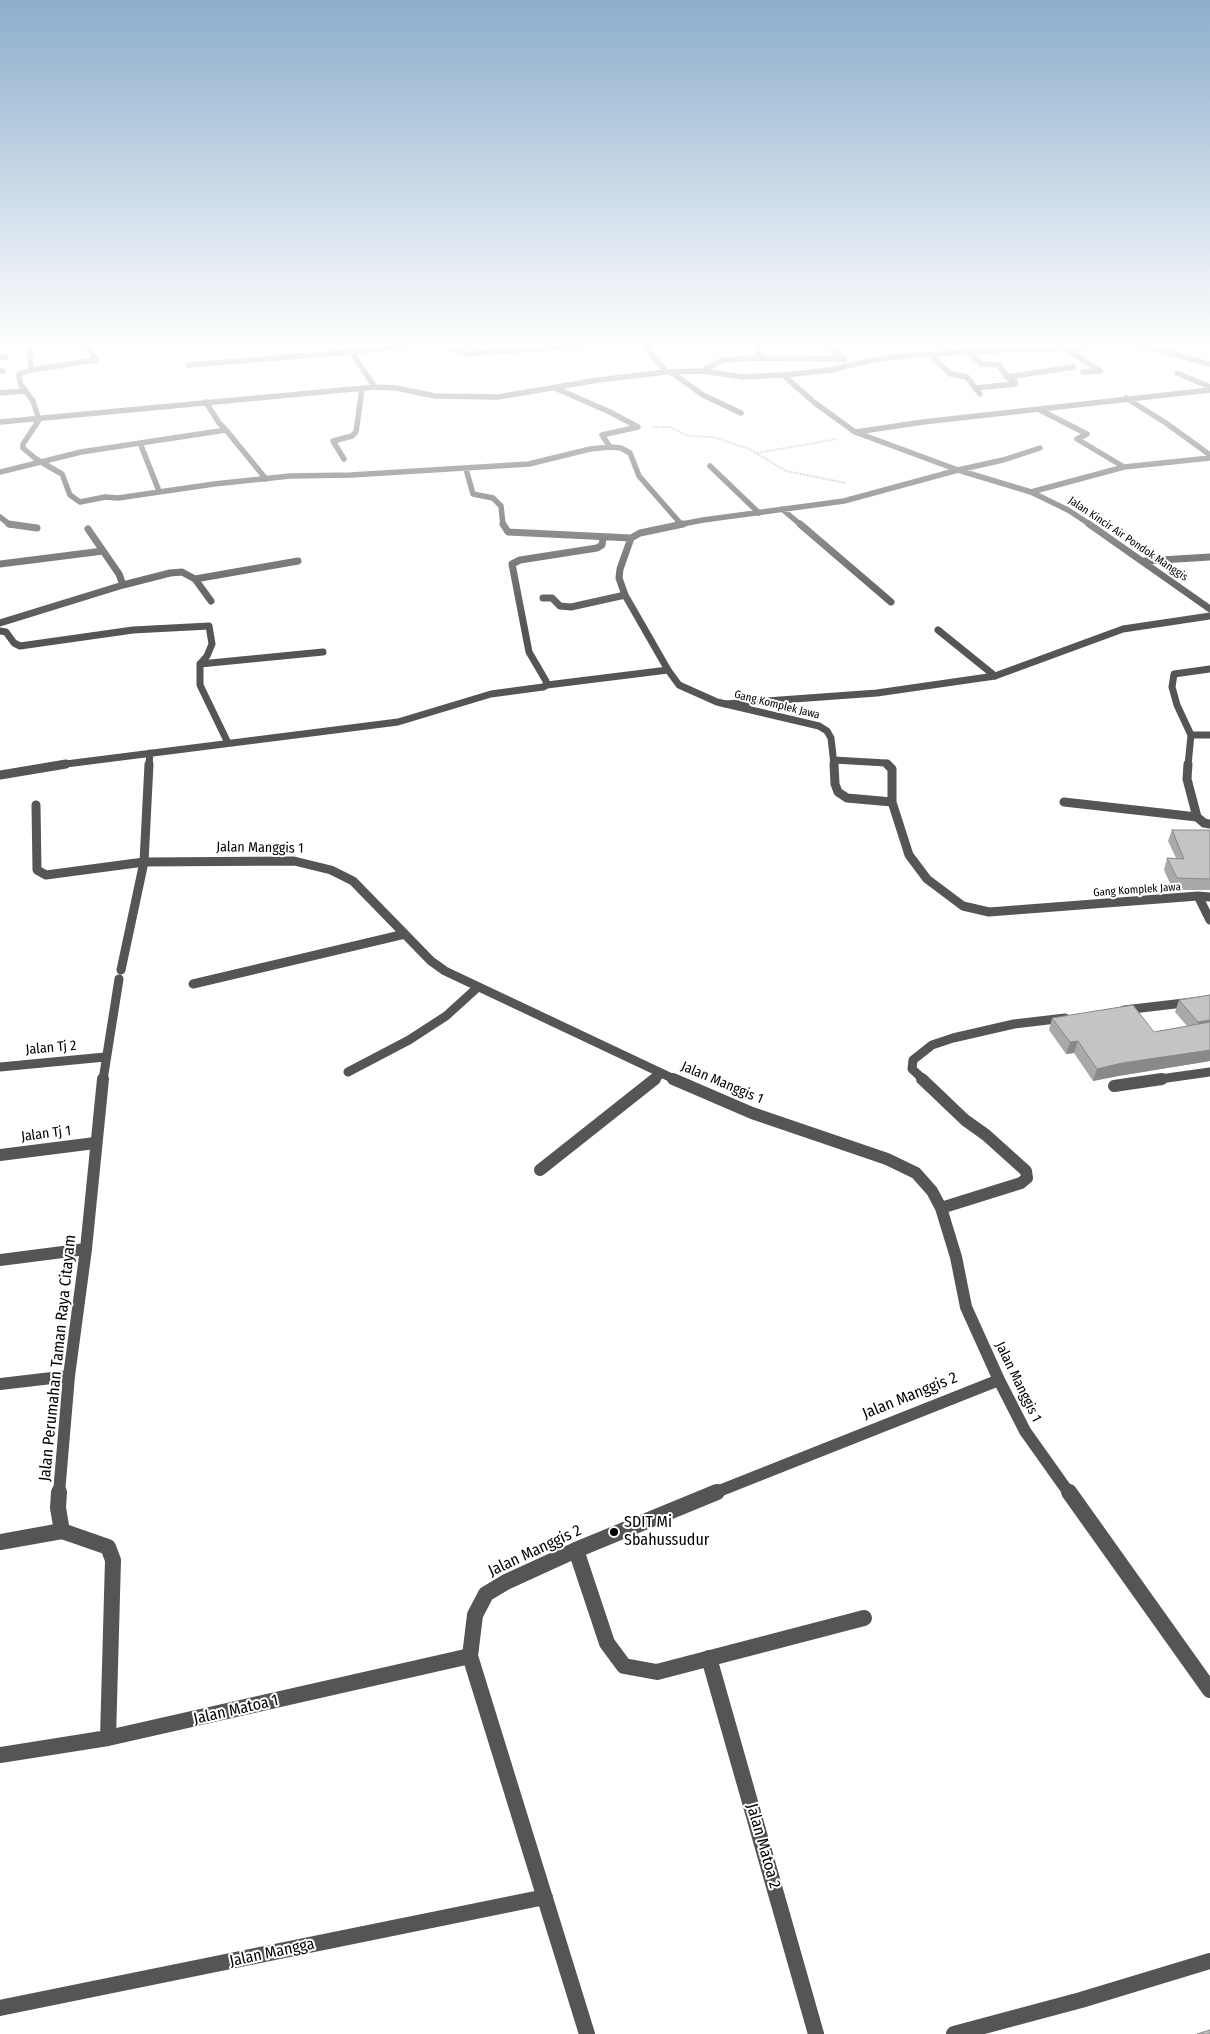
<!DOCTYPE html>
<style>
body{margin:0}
canvas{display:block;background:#fff}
</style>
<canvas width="1210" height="2034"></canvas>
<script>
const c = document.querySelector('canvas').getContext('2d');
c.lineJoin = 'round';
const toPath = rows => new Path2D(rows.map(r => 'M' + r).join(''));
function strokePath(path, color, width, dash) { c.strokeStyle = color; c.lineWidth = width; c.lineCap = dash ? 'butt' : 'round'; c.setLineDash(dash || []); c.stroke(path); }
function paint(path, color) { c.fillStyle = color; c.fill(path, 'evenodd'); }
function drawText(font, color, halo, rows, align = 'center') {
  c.font = font + ' "Fira Sans Condensed",sans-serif'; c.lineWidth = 4; c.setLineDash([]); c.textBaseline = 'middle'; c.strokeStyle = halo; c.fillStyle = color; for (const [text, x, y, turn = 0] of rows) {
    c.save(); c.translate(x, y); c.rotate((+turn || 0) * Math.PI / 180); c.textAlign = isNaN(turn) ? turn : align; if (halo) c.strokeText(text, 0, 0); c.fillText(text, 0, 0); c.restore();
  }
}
const path = toPath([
 [653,427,670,427,688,436,713,437,749,449,786,471,846,483],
 [757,453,837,439]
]);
const serviceFar2 = toPath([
 [1067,349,1100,371,1083,372]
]);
const serviceFar1 = toPath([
 [938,630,995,676],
 [725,704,877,693,995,676,1123,629,1210,616]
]);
const service = toPath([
 [576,1550,607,1643,624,1666,657,1672,864,1618]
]);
const minorFar4 = toPath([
 [29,342,31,370,19,374,19,378,21,385,33,401,39,420,23,444,23,448,36,459,62,474,70,495,80,502,105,497,118,498,214,484,290,476,351,475,529,464,590,449,610,447,602,435,638,427,610,412,555,388],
 [445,342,453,350,465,354,629,342],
 [641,342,666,372],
 [1130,342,1210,364],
 [828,346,844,360],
 [351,352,375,387],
 [970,353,981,364,999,365,1007,377,1015,382,1015,384,975,388],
 [929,354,951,374,967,377,980,394],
 [0,357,6,357],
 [755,358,843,359],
 [188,365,351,352,432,342],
 [31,370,96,360,84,342],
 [0,371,3,371],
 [702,371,723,360,755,358,760,352,754,342],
 [671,372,703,395,741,413],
 [1177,373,1210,387],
 [783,375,815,403,855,432,958,470,1031,492,1068,510,1091,525],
 [1007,377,1073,367],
 [0,393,26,391],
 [1126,398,1166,423,1210,455],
 [1040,410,1087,434,1077,439,1124,467],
 [0,422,375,387,396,388,435,396,498,397,598,380,666,372,702,371,743,377,783,375,831,370,872,360,901,356,1018,349,1080,348,1102,342],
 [226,430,266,479],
 [856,432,923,422,1210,390],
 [140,443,159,491],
 [610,447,621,448,630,453,639,476,681,524],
 [344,459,333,441,352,436,356,432,362,389],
 [710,466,759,513],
 [466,469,473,494,493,498,501,506,503,525],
 [0,472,81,452,226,430,219,423,206,402],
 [1031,492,1124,467,1210,458],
 [782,509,801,525],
 [0,517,10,525,14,525],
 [677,525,703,520,844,501,958,470,1003,460,1040,448]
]);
const minorFar3 = toPath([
 [9,524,37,528],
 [503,524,508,532,631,538],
 [683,524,640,533,631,538,620,569,619,578,625,595,668,670,679,685,717,702,819,726,827,731,831,738,834,765],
 [800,524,891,602],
 [1089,524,1210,609],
 [1144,561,1210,557],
 [0,564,103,551],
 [195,579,298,561],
 [123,585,170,573,182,572,195,579,211,601],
 [543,598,552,598,560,606,571,607,625,595],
 [0,623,123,585,119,574,88,529],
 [0,631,6,632,14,643,20,646,133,630,209,626,212,644,207,656,200,664,200,685,228,743],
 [200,664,323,652],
 [547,685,668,670],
 [1191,735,1177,705,1172,687,1174,674,1210,669],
 [1191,735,1210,735],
 [834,760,886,763,888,765],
 [58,765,398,722,491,694,543,687,547,685,546,681,529,652,512,564,520,560,597,548,602,545,603,538],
 [149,765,150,753],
 [1188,765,1191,735]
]);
const minorFar2 = toPath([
 [834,764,835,784,838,792,847,798,892,802,909,855,927,879,963,906,989,912,1198,896,1210,897],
 [887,764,892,769,892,802],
 [1188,764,1187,779,1197,817,1204,823,1210,824],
 [0,775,66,764],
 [1064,802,1197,817],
 [36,805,37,870,46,875,144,862,294,861,331,870,353,881,431,961,445,971,676,1080],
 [1198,896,1210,920],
 [121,970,144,862,149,764],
 [193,984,405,934],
 [1124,1010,1210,1000],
 [0,1067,105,1057],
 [348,1072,409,1040,446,1016,478,987],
 [103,1080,119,979],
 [653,1080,661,1074],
 [924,1080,912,1069,913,1060,932,1045,953,1038,1014,1024,1065,1018],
 [1153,1080,1210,1072]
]);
const minorFar1 = toPath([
 [673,1079,752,1113,887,1159,916,1173,932,1191,941,1208,956,1257,966,1307,999,1380,1025,1431,1069,1493],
 [922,1079,965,1120,986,1135,1026,1171,1027,1178,1021,1183,941,1208],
 [1114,1086,1162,1079],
 [0,1155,95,1143],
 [540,1170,655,1079],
 [0,1260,86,1249],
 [0,1384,69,1376],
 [59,1493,69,1376,86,1249,103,1079],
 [714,1493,999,1380]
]);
const minor = toPath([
 [59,1492,58,1508,62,1531,108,1547,113,1560,108,1738],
 [1069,1492,1210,1690],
 [0,1542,62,1531],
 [709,1658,816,2034],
 [0,1755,108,1738,470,1656],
 [0,2008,545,1897],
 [587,2034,470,1656,475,1615,486,1594,506,1582,576,1550,717,1492],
 [954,2034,1081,2000,1210,1961]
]);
const wall = toPath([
 [1172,830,1210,830,1210,890,1173,890,1164,870,1167,858,1176,858,1168,841],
 [1210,995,1210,1061,1118,1076,1093,1081,1074,1053,1066,1054,1049,1030,1052,1018,1154,1032,1187,1026,1175,1012,1179,1000]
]);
const shadedWall = toPath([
 [1210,1020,1210,1032,1194,1034,1198,1022],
 [1078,1041,1074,1053,1066,1054,1070,1042],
 [1210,1050,1210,1061,1118,1076,1093,1081,1097,1069,1122,1063]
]);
const building = toPath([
 [1172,830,1210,830,1210,879,1177,878,1167,858,1184,859,1172,830],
 [1210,995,1210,1020,1198,1022,1179,1000,1210,995],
 [1133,1005,1154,1032,1210,1022,1210,1050,1122,1063,1097,1069,1078,1041,1070,1042,1052,1018,1133,1005],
 [1210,2030,1210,2034,1197,2034,1210,2030]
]);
const markers = [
 [614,1532,5,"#000"]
];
const farStreetnames = [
 ["Jalan Kincir Air Pondok Manggis",1128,539,34],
 ["Gang Komplek Jawa",777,705,14],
 ["Gang Komplek Jawa",1137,890,-4]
];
const streetNames = [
 ["Jalan Manggis 1",260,848,1],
 ["Jalan Tj 2",51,1048,-5],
 ["Jalan Manggis 1",722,1083,23],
 ["Jalan Tj 1",46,1134,-7],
 ["Jalan Manggis 1",1018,1382,64]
];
const nearStreetnames = [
 ["Jalan Perumahan Taman Raya Citayam",58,1358,-84],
 ["Jalan Manggis 2",910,1396,-22],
 ["Jalan Manggis 2",535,1551,-25],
 ["Jalan Matoa 1",236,1710,-13],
 ["Jalan Matoa 2",763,1846,74],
 ["Jalan Mangga",272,1953,-12]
];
const nearPoinames = [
 ["SDIT Mi",624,1523],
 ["Sbahussudur",624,1541]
];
strokePath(path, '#777', 2, [0.5, 1]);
strokePath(serviceFar2, '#555', 5.5);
strokePath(serviceFar1, '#555', 7);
strokePath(service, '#555', 16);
strokePath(minorFar4, '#555', 5.5);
strokePath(minorFar3, '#555', 7);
strokePath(minorFar2, '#555', 9);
strokePath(minorFar1, '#555', 12);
strokePath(minor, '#555', 16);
paint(wall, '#a9a9a9');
paint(shadedWall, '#898989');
paint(building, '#c4c4c4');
strokePath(building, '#898989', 1);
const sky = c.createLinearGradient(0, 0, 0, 626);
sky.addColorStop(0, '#8cadcc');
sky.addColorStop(0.55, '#fff');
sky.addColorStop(1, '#ffffff00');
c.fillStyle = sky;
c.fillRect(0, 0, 1210, 626);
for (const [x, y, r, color] of markers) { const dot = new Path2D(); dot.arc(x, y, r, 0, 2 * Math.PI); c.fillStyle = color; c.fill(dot); strokePath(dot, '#fff', 2); }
drawText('11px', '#000', '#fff', farStreetnames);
drawText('14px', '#000', '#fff', streetNames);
drawText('16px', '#000', '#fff', nearStreetnames);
drawText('16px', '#000', '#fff', nearPoinames, 'left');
</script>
